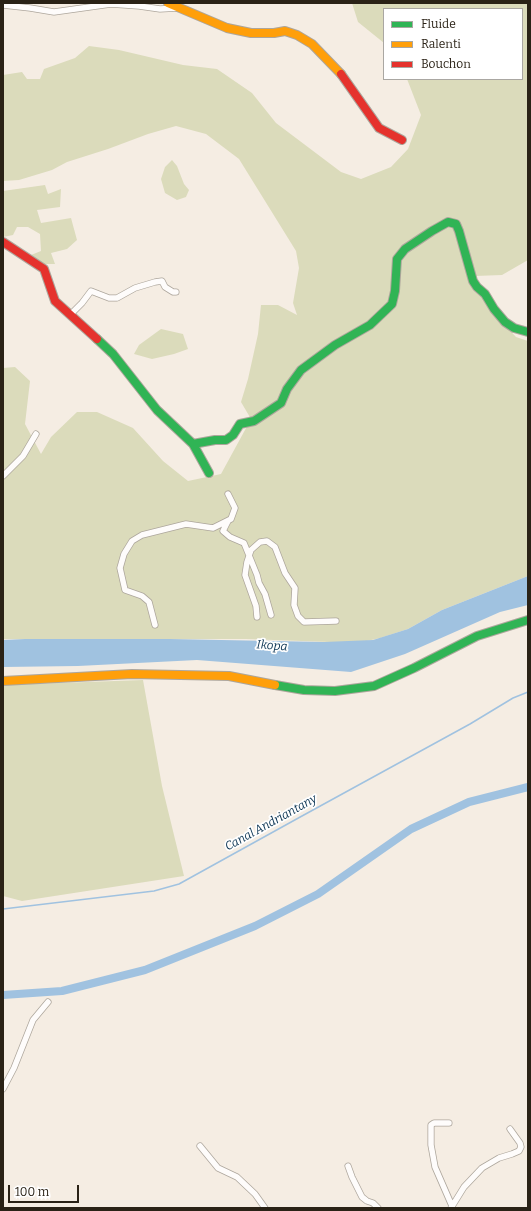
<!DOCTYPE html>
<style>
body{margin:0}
#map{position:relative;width:531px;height:1211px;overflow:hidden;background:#f5ede3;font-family:Bitter,serif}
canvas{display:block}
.frame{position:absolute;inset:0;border:4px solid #2a2216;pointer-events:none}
.legend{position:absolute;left:383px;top:8px;width:140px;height:72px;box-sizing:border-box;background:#fff;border:1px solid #aaa7a2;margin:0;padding:5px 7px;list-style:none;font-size:12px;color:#2a2216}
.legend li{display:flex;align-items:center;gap:8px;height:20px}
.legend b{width:20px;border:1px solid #aaa7a2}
.scale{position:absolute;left:8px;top:1185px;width:71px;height:18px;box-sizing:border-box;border:2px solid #2a2216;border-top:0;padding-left:5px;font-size:12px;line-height:14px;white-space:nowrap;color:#2a2216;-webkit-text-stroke:3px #fff;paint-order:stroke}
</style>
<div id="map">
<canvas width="531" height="1211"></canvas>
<div class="frame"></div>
<ul class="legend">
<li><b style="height:5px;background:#30b455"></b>Fluide</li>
<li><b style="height:5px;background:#ff9f0a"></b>Ralenti</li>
<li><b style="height:5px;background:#e5322d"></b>Bouchon</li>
</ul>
<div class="scale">100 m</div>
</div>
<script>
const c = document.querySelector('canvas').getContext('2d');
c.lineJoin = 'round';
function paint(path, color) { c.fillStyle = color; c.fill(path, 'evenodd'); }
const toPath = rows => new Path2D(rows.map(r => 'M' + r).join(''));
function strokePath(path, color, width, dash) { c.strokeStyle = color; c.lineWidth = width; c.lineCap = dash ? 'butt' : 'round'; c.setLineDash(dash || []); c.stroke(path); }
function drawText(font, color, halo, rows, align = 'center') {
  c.font = font + ' Bitter,serif'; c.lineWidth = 3.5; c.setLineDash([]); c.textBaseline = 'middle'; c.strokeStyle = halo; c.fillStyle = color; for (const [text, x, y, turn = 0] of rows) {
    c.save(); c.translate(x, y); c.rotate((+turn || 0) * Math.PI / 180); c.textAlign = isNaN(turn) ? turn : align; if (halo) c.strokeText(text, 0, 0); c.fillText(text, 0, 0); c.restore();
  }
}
const green = toPath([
 [352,3,528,3,528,260,502,275,475,276,483,294,502,322,516,337,528,341,528,576,442,610,408,629,380,638,358,643,246,639,148,639,89,642,40,639,3,639,3,368,15,367,30,381,25,424,41,454,51,437,77,412,97,412,133,428,163,461,188,481,221,474,251,419,241,402,248,379,258,334,261,305,278,305,297,315,293,303,299,268,296,251,239,159,206,134,176,126,148,134,108,149,67,162,52,170,19,180,3,181,3,75,22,72,27,79,40,79,44,69,75,58,89,46,119,50,183,65,217,69,252,93,276,123,341,172,361,179,391,167,408,149,421,115,407,79,522,79,522,9,384,9,384,43,358,22],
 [172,160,177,166,184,184,189,190,186,197,177,200,165,193,161,179,165,167],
 [45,185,48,194,61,189,60,207,37,210,41,223,71,218,77,240,67,249,51,253,55,264,44,264,31,255,41,251,40,234,28,227,17,227,13,235,3,237,3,191],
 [161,329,183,334,188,349,174,354,152,359,134,354,139,345],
 [143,680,162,786,184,876,22,901,3,896,3,685]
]);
const water = toPath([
 [528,576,528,605,500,612,405,654,351,672,197,660,78,666,3,667,3,640,25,639,170,639,324,642,373,640,408,629,442,610]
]);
const stream = toPath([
 [3,909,154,891,179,884,302,816,470,724,513,698,528,692]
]);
const river = toPath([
 [3,995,62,991,145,970,255,926,318,894,411,829,469,802,528,787]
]);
const street = toPath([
 [3,5,30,8,54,12,111,4,139,6,160,9,177,8],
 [70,315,82,303,91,291,109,298,117,298,135,288,155,282,162,281,165,287,173,292,176,292],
 [3,476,23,456,36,434],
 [228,521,223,531,230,537,244,543,257,575,259,583,265,594,271,615],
 [257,617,256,606,245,575,247,562,251,550,260,542,267,541,275,547,285,573,295,588,294,605,298,616,304,622,336,621],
 [155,625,149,602,142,596,125,590,120,568,124,554,132,541,142,535,186,524,213,528,231,519,235,508,228,494],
 [3,1089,14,1068,33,1020,48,1002],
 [449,1123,434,1123,431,1125,431,1145,435,1167,452,1206],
 [200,1146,218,1168,237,1177,255,1194,265,1208],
 [348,1166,352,1177,362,1197,367,1201,373,1203,378,1208],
 [451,1208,464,1187,482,1168,499,1158,512,1154,519,1151,521,1147,520,1143,510,1129]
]);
const fast = toPath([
 [97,339,113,354,157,410,193,444,209,473],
 [193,444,215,440,226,440,233,435,240,424,254,421,281,403,287,389,301,370,335,345,370,325,392,304,395,291,397,259,405,249,432,231,448,222,456,224,459,231,473,281,477,287,485,294,494,309,505,322,514,328,528,332],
 [275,685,304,690,335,691,374,686,414,668,477,636,528,620]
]);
const slow = toPath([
 [168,3,227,28,251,33,274,33,285,31,297,35,312,44,341,74],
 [3,681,132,674,229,676,275,685]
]);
const jam = toPath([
 [341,74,379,128,402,140],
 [3,242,44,269,55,301,97,339]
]);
const waterNames = [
 ["Ikopa",272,646,4],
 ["Canal Andriantany",271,823,-29]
];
paint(green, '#dbdbbb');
paint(water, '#a0c2e0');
strokePath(stream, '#a0c2e0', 1.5);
strokePath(river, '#a0c2e0', 8);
strokePath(street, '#ada69c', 7);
strokePath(fast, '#ada69c', 10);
strokePath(slow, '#ada69c', 10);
strokePath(jam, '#ada69c', 10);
strokePath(street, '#fefcfb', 5.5);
strokePath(fast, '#30b455', 8);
strokePath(slow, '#ff9f0a', 8);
strokePath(jam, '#e5322d', 8);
drawText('italic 12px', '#0a3352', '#fff', waterNames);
</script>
